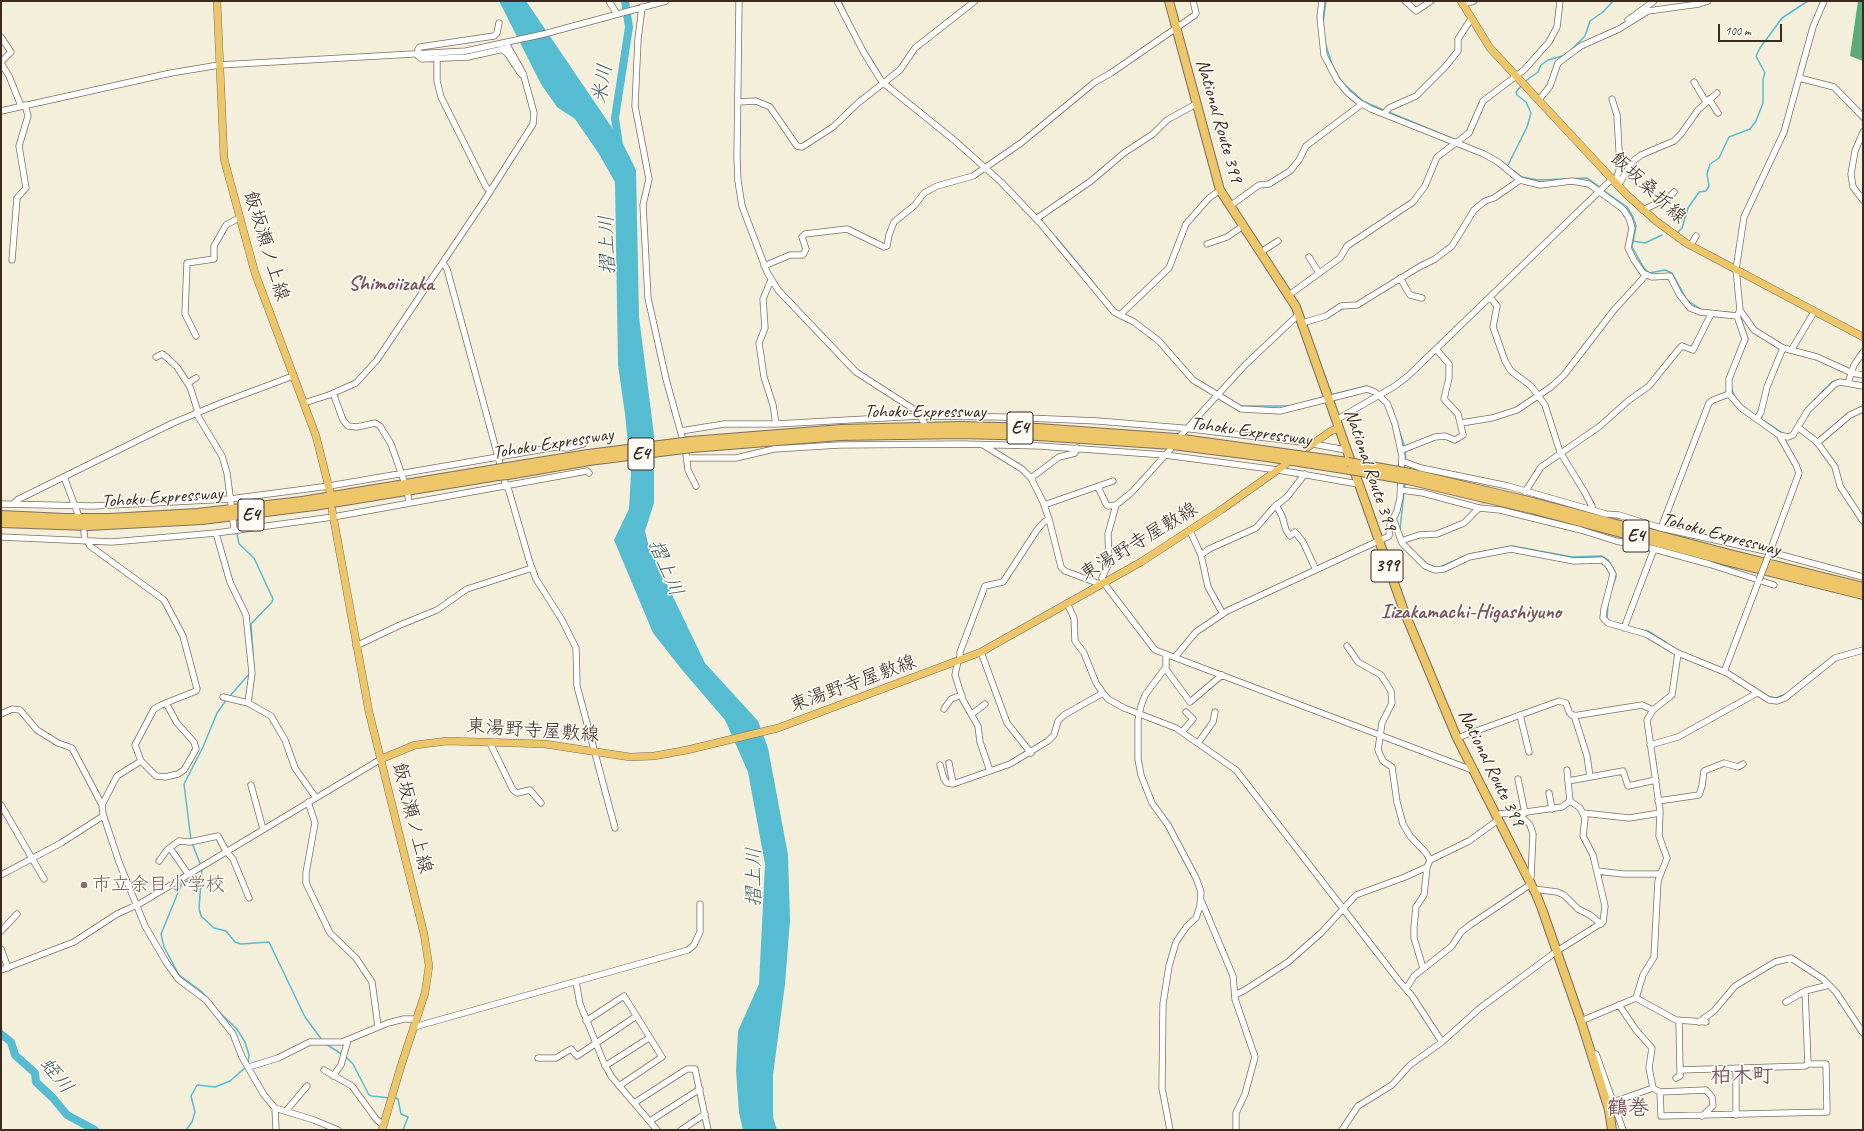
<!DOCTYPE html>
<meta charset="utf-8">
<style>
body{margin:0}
#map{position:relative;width:1864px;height:1131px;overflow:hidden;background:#f4efdb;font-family:Caveat,sans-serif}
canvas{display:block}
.frame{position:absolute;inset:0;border:2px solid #3b2a1e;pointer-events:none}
.scale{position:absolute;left:1718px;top:24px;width:64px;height:18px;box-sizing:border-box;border:2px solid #3b2a1e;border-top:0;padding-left:5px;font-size:12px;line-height:14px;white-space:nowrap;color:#3b2a1e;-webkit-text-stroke:3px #fdfcf7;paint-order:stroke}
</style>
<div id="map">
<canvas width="1864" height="1131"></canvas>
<div class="frame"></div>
<div class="scale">100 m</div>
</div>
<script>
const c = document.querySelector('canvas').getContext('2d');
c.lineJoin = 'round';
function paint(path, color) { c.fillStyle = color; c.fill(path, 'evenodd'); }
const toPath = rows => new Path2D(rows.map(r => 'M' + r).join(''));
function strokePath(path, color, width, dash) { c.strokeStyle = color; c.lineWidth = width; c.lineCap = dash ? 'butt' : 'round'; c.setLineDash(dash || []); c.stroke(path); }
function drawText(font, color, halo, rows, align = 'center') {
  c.font = font + ' Caveat,"Klee One",sans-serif'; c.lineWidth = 3; c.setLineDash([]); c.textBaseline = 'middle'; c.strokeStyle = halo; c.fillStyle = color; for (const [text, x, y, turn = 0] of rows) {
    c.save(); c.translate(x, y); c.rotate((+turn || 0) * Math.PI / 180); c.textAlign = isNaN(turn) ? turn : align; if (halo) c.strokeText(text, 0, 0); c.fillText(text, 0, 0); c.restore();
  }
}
const forest = toPath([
 [1858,1,1863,1,1863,61,1850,56]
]);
const water = toPath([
 [499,1,526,1,623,144,636,170,639,317,654,435,654,503,645,531,649,547,705,663,758,721,768,748,788,855,790,920,785,984,773,1075,773,1117,777,1130,743,1130,739,1113,736,1071,738,1031,759,984,765,864,748,772,725,720,683,671,653,633,614,540,629,509,631,474,625,414,618,365,615,182,599,154,575,119,557,107,541,84]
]);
const stream = toPath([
 [841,1,848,17],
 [1323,23,1326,1],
 [1325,43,1332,64,1341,81],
 [865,49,884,80],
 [887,82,893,87],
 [1524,82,1538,72,1541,65,1548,60,1566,55,1585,36,1590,21,1603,12,1613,1],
 [1344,84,1363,101,1374,106,1456,140],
 [1502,162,1522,177,1538,180,1587,178,1600,187],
 [1508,165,1527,127,1531,113,1526,102,1517,95,1516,92,1522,85],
 [1603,190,1627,207,1633,217,1636,226,1632,247,1644,268,1649,273,1665,270,1672,273,1687,300,1702,310],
 [1678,232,1682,228,1688,208,1699,192,1706,191,1709,186,1707,174,1710,164,1719,158,1729,137,1750,129,1756,121,1763,103,1763,79,1765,73,1756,56,1760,48,1782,18,1808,1],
 [1056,237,1097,287],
 [1633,241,1645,243,1662,235],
 [1712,311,1736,313],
 [1738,363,1748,339,1739,314],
 [1731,387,1735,397],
 [1330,395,1367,386],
 [1308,401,1324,397],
 [1241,406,1289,406],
 [1391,406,1405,448],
 [1804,411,1819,395,1832,382,1838,380],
 [1760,418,1784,434],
 [1405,451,1406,462],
 [1400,529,1405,483],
 [237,533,239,544,254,558,273,599,272,602,251,624,254,669],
 [1419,556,1425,562],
 [1442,566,1470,554,1512,546,1572,557,1602,556,1608,560,1615,572,1616,577,1612,588],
 [1607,619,1608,603],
 [1638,629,1648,631,1667,643],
 [1727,670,1742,680],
 [1797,685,1833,656,1857,649],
 [230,696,250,673],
 [1767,696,1776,698,1786,694],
 [191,840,184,784,203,747,217,713,227,699],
 [192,843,201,866],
 [202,869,199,908,201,916,214,928,226,931,235,942,241,944,269,942,305,1017,322,1040],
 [200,877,182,883,161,934,164,947,179,975,201,991,213,1004],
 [219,1012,236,1028,245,1042,249,1055,248,1063],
 [326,1044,343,1055],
 [346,1057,353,1064,369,1095,372,1096,390,1098],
 [394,1097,398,1099,401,1114,408,1117,403,1130],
 [186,1130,192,1122,195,1112,191,1096,197,1085,215,1087,230,1081,246,1067]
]);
const river = toPath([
 [619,145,615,118,629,27,625,1],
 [1,1034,11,1042,15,1055,35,1073,36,1082,53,1098,67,1115,95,1130]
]);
const minorTunnel = toPath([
 [1483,504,1487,486],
 [1613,536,1618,518]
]);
const minor = toPath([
 [609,1,617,14],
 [739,1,737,158,738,181,742,206,767,272,778,290,856,372,915,410,924,422],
 [837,1,864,53,882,82,954,140,1001,182,1041,224,1114,312,1134,322,1159,341,1193,380,1241,409,1280,411,1367,389,1375,392,1387,403,1395,424,1402,456,1400,498,1397,511,1390,525,1389,536,1227,611,1196,632,1175,657],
 [1322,1,1320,17,1324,55,1337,80,1348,93,1360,103,1371,109,1484,154,1498,162,1520,180],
 [1405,1,1416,11,1431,1],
 [1462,4,1474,1],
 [642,7,638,39,635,106,649,179,643,205,648,298,666,379,684,444],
 [1628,20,1654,1],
 [499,23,497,33,494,36,420,47,418,49,418,56,422,59,468,57,508,48],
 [1,37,11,52,1,62],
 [502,49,507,53,521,74],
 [437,58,437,81,441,97,486,187,490,191],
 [1,63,9,76,21,106],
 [1799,78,1834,87,1863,117],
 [1694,82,1706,102],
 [1612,99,1617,115,1620,167,1615,183],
 [1709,99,1718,113],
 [1539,100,1550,86,1558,63,1581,46,1619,29,1648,11,1699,4,1708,1],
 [738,102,756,101,770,107,797,146,802,147,833,127,858,103,900,70,915,48,975,1],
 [1,111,171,73,219,65,466,51,544,34,666,1],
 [1384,114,1389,108,1416,96,1445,67,1458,51,1458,39,1471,19],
 [1863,132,1855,151,1851,174,1853,187,1863,200],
 [1618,186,1632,162,1641,155,1674,141,1681,134,1698,110,1717,93],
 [1230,206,1259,185,1269,184,1290,171,1299,160,1306,146,1362,104],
 [1643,210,1668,198,1674,192],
 [1036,219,1091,181,1124,153,1153,134,1167,120,1196,104],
 [1207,244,1227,237,1243,226],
 [1691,245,1696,236],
 [1261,252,1278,241],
 [1309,257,1319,273],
 [12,260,17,198,26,188,19,146,28,116,25,105],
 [443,263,447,269,506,486,509,491,530,563,536,579,562,620,576,648,577,686,615,828],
 [764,266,790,255,803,255,806,249,802,237,805,234,847,229,884,247,887,246,889,235,894,222,915,205,924,193,937,186,973,176,1021,143,1095,82,1111,73,1195,15,1196,13,1193,1],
 [1400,278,1410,295,1422,298],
 [771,280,763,299,765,328,759,343,764,377,773,405,776,424],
 [1289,295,1340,258,1347,246,1413,202,1425,186,1437,157,1469,133,1483,101,1524,70,1549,42,1557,27,1560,1],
 [1490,297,1497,306,1493,327,1505,361,1511,371,1531,386,1545,405,1560,452,1584,491,1592,506,1592,509],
 [1740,310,1754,330,1783,348,1817,357,1852,373,1863,375],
 [1120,315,1169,268,1186,224,1209,198,1220,190],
 [1737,316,1740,310,1736,269,1744,217,1784,132,1813,27,1824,1],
 [1737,316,1745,339,1729,379,1729,394,1741,408,1779,435,1788,437,1793,435,1808,410,1835,384,1840,382,1863,386],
 [1302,323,1326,316,1341,306,1357,305,1419,267,1435,259,1452,246,1474,210,1485,201,1494,198,1520,180,1540,185,1572,181,1589,184,1623,209,1629,218,1632,228,1628,248,1634,260,1643,273,1652,277,1670,276,1679,294,1690,308,1700,312,1737,316],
 [196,336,185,314,187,263,214,259,214,246,226,225,239,218],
 [1792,349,1814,312],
 [156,357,162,354,164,355,177,367,190,387,198,412],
 [188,383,196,378],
 [1848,383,1854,365,1863,352],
 [333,393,343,420,348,426,357,427,375,423,380,426,391,444,404,481],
 [304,403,329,395,356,383,377,360,484,201,533,124,534,113,523,73,506,43],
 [196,413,222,456,227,473,231,504],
 [1757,419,1761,412,1767,387,1783,348],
 [1336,420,1395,386,1408,376,1612,179],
 [1461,423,1492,418,1517,410,1551,387,1564,375,1614,310,1646,275],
 [1799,428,1817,442,1835,467,1840,486,1863,521],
 [681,431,724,424,776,424,920,416,1003,417,1098,421,1182,428,1302,442,1346,450],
 [1181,435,1245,365,1299,314],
 [1817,443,1850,415,1863,409],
 [983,445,1022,469,1031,478,1043,502,1049,519,1061,567,1065,571,1100,584],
 [1170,450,1132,492,1116,505,1108,534,1109,563,1102,578,1103,582,1155,650,1472,770],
 [1402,450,1435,437,1445,436,1455,440,1463,435,1458,414,1444,399,1449,378,1449,364,1436,349],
 [686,454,688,470,696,486],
 [687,458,736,458,774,449,839,445,963,444,1040,446,1165,455,1278,470,1358,484],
 [1402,461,1421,468,1508,486,1606,514,1619,515,1661,528,1770,552,1863,577],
 [64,477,78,514],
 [1031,478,1059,457,1075,453,1077,448],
 [1098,487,1106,504,1108,506,1116,505],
 [1401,490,1423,493,1479,508,1500,510,1581,530,1616,541,1654,549,1709,564,1774,585],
 [1525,492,1541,467,1600,426,1628,401,1649,386,1679,349,1682,346,1693,350,1711,314],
 [408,496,409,503],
 [1,504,93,506,230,499,329,486,556,447,567,448,583,444],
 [13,504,17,500,173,423,221,403,293,376],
 [1044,505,1113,481],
 [1276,505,1282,516,1286,530,1290,536,1295,532,1303,542,1316,570],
 [1393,518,1402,543,1425,566,1435,570,1444,569,1469,557,1511,549,1574,561,1602,560,1608,565,1613,574,1604,609,1603,618,1608,623,1646,634,1678,653,1727,673,1769,700,1777,701,1785,698,1835,658,1863,650],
 [233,521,234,531],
 [1661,528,1709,403,1713,400,1729,394],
 [1190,531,1201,555,1208,587,1223,614],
 [84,532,85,541],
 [216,533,230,582,246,615,252,673,248,703],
 [1,537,112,542,216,533,333,517,587,471,589,473],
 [87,541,90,546,164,600,183,636,197,689,196,691,161,705,154,709,135,745,141,761,156,776,165,777,178,774,184,770,196,749,194,742,177,723,166,703],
 [1401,541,1419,535,1437,534,1464,523,1479,508],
 [1769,554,1799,473,1796,465,1779,435],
 [1201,555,1209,549,1256,528,1274,507,1287,497,1305,474],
 [1067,603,1074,618,1075,641,1084,653,1096,683,1103,693,1108,699,1124,708,1176,728,1236,770,1399,981,1412,996,1442,1042],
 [1624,628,1654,549],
 [356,646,400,625,437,610,467,589,532,568],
 [1347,646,1358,662,1381,675,1391,691,1392,703,1382,723,1378,750,1383,761,1392,767,1397,802,1403,824,1410,836,1426,853,1430,860,1427,867,1424,895,1416,907,1414,927,1414,938,1423,968],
 [981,652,1007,723,1031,753],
 [1166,654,1166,667,1145,695,1141,706,1138,720,1138,759,1141,775,1152,803,1168,825,1196,878,1201,892,1200,906,1196,918,1187,926,1176,942,1169,966,1163,1004,1162,1088,1170,1130],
 [960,660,960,652,985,586,1003,582,1037,530,1044,522,1049,519],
 [958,661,955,675,963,700,978,726,980,742,990,771],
 [1165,668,1190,702,1222,675],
 [1724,672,1759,580],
 [223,697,248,703,271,716,285,740,295,768,316,798],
 [944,709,951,699,962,695],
 [1,714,12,709,20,710,37,730,58,743,72,748,102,805],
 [972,714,985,704],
 [1520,715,1529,752],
 [1574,715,1587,756,1590,777],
 [1182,732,1193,719,1186,712],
 [1457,738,1559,701,1566,703,1569,712,1573,716,1642,705,1653,710],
 [490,743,513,790,517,793,530,790,541,803],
 [1198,743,1213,722,1215,712],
 [1650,745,1678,737,1757,693],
 [141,761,117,776,102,805,103,814,119,862,145,926,166,962,178,979,206,1000,233,1034,242,1057,264,1095,275,1108,276,1130],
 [949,763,953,784],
 [940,765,944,779,947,783,953,784,1010,764,1048,741,1054,735,1058,721,1064,715,1103,693],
 [1567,770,1568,781],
 [1518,779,1525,813],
 [251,785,263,829],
 [1549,793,1552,809],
 [1658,801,1699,795,1702,786,1704,771,1724,763,1738,767,1743,764],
 [308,802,315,823,306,873,306,883,330,933,356,958,372,982,378,1026],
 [1,805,44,879],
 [1521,813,1523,818,1530,825,1533,834,1531,877,1529,881],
 [1583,813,1629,818,1660,813],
 [1495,814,1519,813,1562,807,1570,801,1568,781,1623,771,1628,786,1656,780],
 [170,848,188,874],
 [1430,860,1469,841,1498,820],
 [159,861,167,850,179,841,190,842,218,836,226,851,233,859,249,898],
 [1597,871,1623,874,1660,874],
 [1,875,61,843,103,816],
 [1534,889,1557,892,1564,895,1578,909,1590,915,1601,924],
 [1201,900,1233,976,1235,999,1255,1057,1245,1094,1236,1113,1236,1130],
 [1,931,17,914],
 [1,949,8,968],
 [1,970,74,942,117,914,141,903,381,759],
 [576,982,580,1004,604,1063,611,1076,657,1130],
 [1406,989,1414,976,1452,946,1461,932,1470,925,1531,884],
 [1235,995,1245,990,1288,962,1321,933,1356,895,1405,877,1427,867],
 [1636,998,1643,975,1654,957,1658,881,1667,858,1659,836,1660,811,1647,720,1653,710,1672,695,1678,653],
 [1786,1002,1805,991,1829,985],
 [1619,1005,1636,1030,1652,1048,1649,1068,1653,1088],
 [586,1021,624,996,662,1057,619,1086],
 [1581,1021,1636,998,1676,1020,1706,1022],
 [1699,1022,1714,1011,1735,986,1775,962,1791,958,1823,979,1836,992,1863,1033],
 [414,1027,688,950,694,945,700,932,700,904],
 [1596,1054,1623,1130],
 [538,1058,556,1058,571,1049,577,1056,635,1017],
 [605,1066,649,1038],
 [249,1067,278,1058,310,1042,342,1042,388,1023,404,1019,416,1019],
 [1736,1069,1736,1115],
 [324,1070,352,1086,376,1119,383,1125],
 [1680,1070,1805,1066,1808,1064,1805,991],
 [333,1076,341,1065,348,1040],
 [1676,1078,1680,1076,1680,1070,1679,1020],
 [1660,1092,1661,1116,1827,1112,1826,1064,1808,1064],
 [1613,1102,1653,1088,1660,1092,1706,1090,1712,1097,1713,1106,1702,1116],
 [634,1103,687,1069,695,1069,708,1130],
 [275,1108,314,1120,338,1130],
 [286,1111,307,1086],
 [650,1121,700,1089],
 [681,1130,705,1114],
 [1342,1130,1358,1106,1392,1085,1410,1065,1442,1042,1480,1008,1557,951,1603,922,1605,906,1593,855,1583,836,1585,818,1580,808,1570,801]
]);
const major = toPath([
 [217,1,224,159,255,273,316,436,330,492],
 [1461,1,1490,48,1626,194,1656,221,1686,243,1863,337],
 [1308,447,1331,431,1339,428],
 [332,510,369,712,424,934,429,966,425,993,401,1066,382,1130],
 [381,759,415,745,447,741,545,744,630,757,654,756,687,750,778,728,981,652,1141,562,1221,510,1286,464]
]);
const highway = toPath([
 [1169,1,1220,190,1296,307,1404,611,1457,738,1536,894,1542,909,1581,1021,1609,1110,1612,1130],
 [691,441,841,429,959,426,1038,428,1176,438,1348,462],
 [692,448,840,436,960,434,1038,436,1172,445,1267,457,1350,470],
 [507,467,588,454],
 [1410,473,1533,502,1726,553,1863,587],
 [508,475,589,461],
 [1408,480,1531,509,1726,561,1863,595],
 [1,515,65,518,110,518,197,513,302,501,496,469],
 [1,523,88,526,202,520,314,506,498,476]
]);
const minorBridge = toPath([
 [1759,580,1769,554]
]);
const highwayBridge = toPath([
 [588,454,691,441],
 [589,461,692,448],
 [1348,462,1410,473],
 [496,469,507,467],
 [1350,470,1408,480],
 [498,476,508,475]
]);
const markers = [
 [84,885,4,"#8d6e63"]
];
const shields = [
 [1020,428,26],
 [641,454,26],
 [251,515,26],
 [1636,536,26],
 [1387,566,32]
];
const shieldNames = [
 ["E4",1020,428],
 ["E4",641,454],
 ["E4",251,515],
 ["E4",1636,536],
 ["399",1387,566]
];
const streetNames = [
 ["National Route 399",1219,121,74],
 ["飯坂桑折線",1648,188,43],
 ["飯坂瀬ノ上線",266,246,73],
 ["Tohoku Expressway",925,412],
 ["Tohoku Expressway",1251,432,8],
 ["Tohoku Expressway",553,444,-9],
 ["National Route 399",1370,470,71],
 ["Tohoku Expressway",162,498,-4],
 ["Tohoku Expressway",1721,535,15],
 ["東湯野寺屋敷線",1139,542,-31],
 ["東湯野寺屋敷線",853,684,-20],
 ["東湯野寺屋敷線",533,731,4],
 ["National Route 399",1491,768,64],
 ["飯坂瀬ノ上線",412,818,76]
];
const educationNames = [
 ["市立余目小学校",92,885]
];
const waterNames = [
 ["米川",603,84,-81],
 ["摺上川",608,245,-92],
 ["摺上川",665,568,67],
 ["摺上川",755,877,-90],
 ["蛭川",56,1076,51]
];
const quarterNames = [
 ["Shimoiizaka",391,284],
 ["Iizakamachi-Higashiyuno",1471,612],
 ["柏木町",1742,1076],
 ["鶴巻",1628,1108]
];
paint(forest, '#5dac78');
paint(water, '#55bcd2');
strokePath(stream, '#55bcd2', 1.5);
strokePath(river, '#55bcd2', 8);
strokePath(minorTunnel, '#cfc8b5', 5.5, [5.5, 3]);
strokePath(minor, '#7c6f60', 7);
strokePath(major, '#7c6f60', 8);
strokePath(highway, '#7c6f60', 10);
strokePath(minor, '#fff', 5.5);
strokePath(major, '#ecc669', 7);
strokePath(highway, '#ecc669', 8);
strokePath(minorBridge, '#7c6f60', 7, []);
strokePath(highwayBridge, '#7c6f60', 10, []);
strokePath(minorBridge, '#fff', 5.5);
strokePath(highwayBridge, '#ecc669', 8);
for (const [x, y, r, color] of markers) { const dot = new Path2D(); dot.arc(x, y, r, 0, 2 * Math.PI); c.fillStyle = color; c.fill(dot); strokePath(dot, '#fdfcf7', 1.5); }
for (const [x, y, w] of shields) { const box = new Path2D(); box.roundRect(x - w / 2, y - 16, w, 32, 3); c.fillStyle = '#fdfcf7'; c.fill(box); strokePath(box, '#3b2a1e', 1); }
drawText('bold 18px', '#3b2a1e', null, shieldNames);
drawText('19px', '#3b2a1e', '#fdfcf7', streetNames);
drawText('19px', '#785e54', '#fdfcf7', educationNames, 'left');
drawText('italic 20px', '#445d5d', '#fdfcf7', waterNames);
drawText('bold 21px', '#79545c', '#fdfcf7', quarterNames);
</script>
